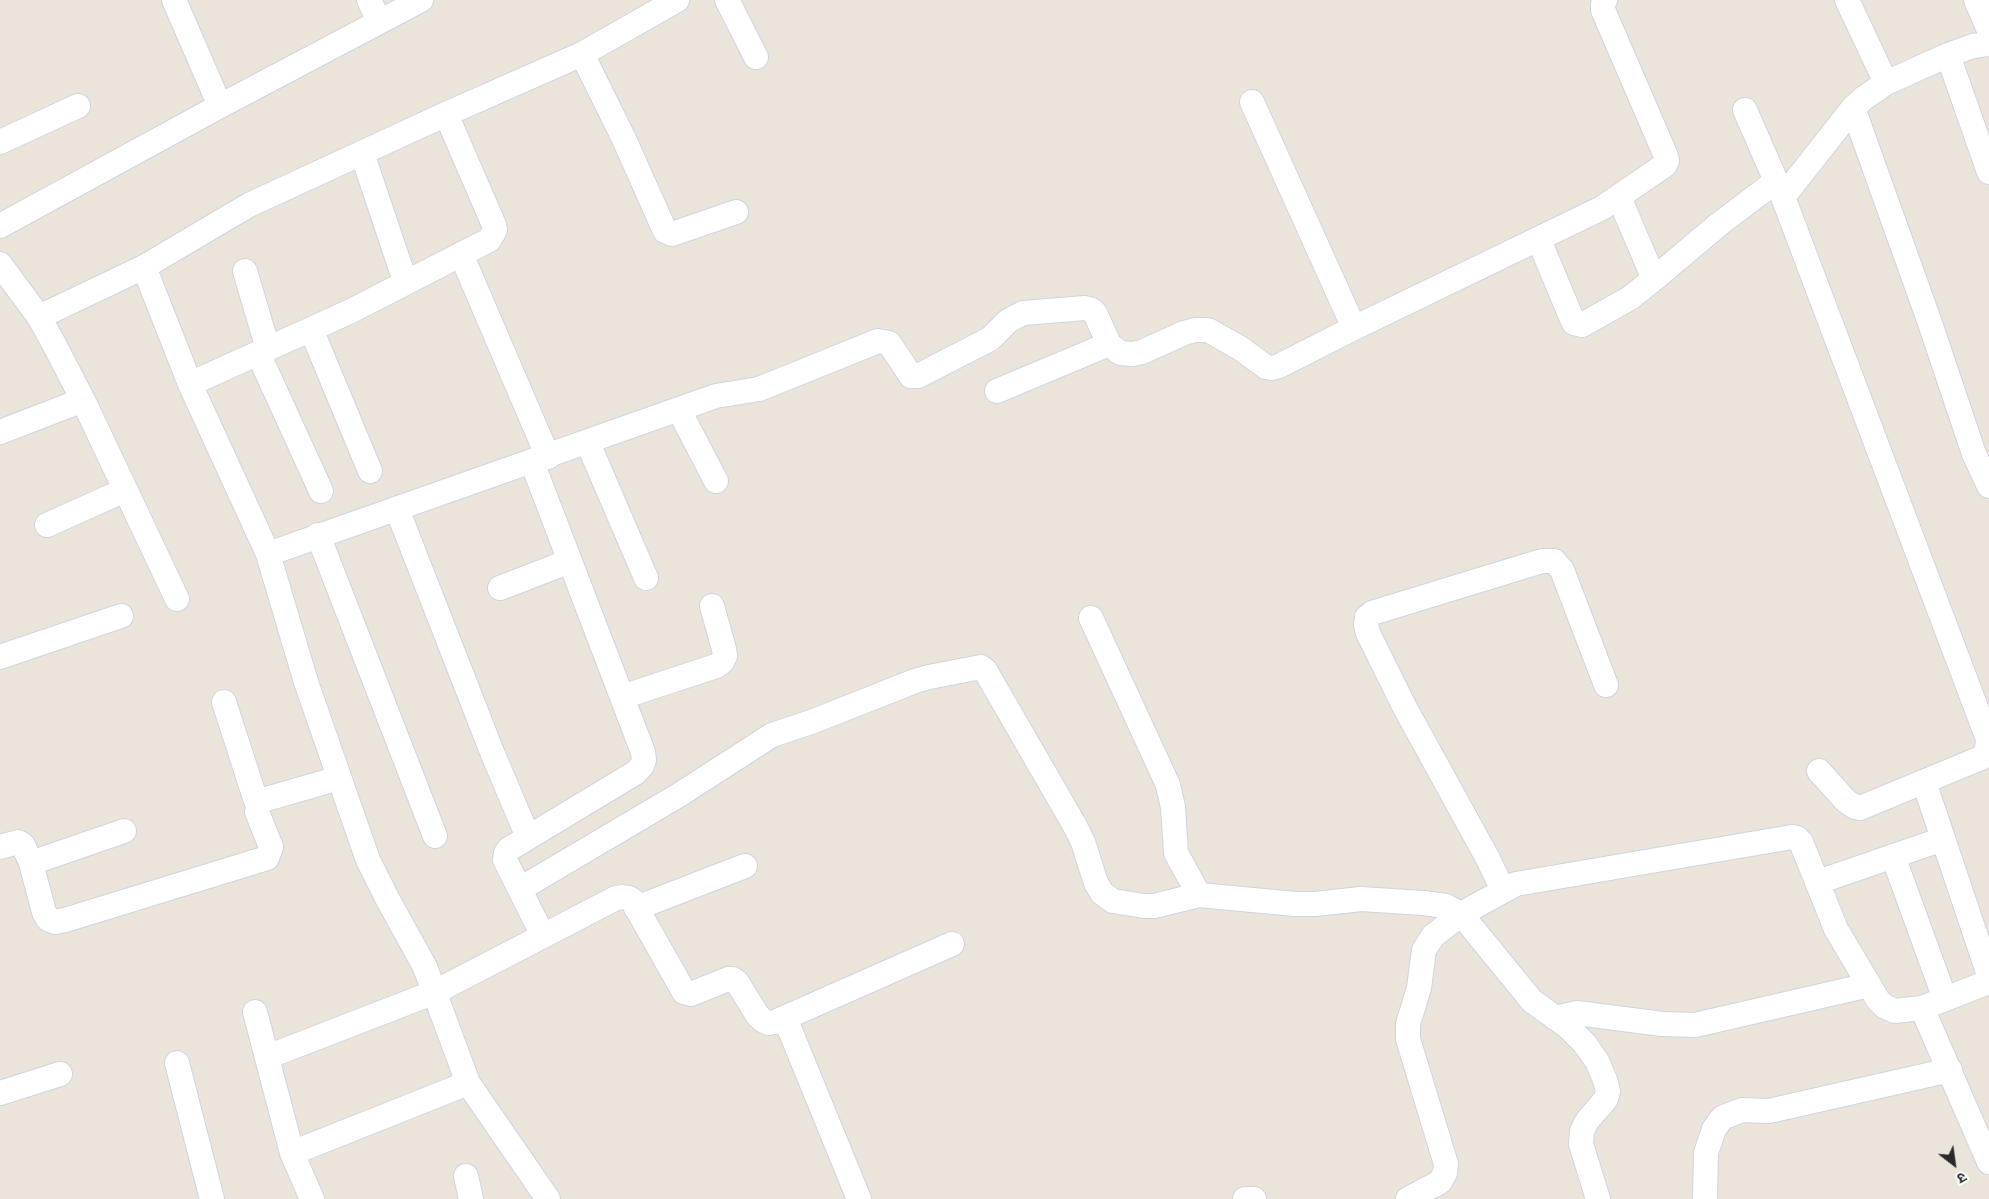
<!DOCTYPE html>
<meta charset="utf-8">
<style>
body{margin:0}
#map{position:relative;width:1989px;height:1199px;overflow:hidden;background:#ebe4db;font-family:Signika,"Noto Sans Devanagari",sans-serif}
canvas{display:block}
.north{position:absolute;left:1929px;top:1139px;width:50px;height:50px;-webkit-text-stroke:4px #fff;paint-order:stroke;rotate:150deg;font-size:14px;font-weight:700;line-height:20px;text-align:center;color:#292929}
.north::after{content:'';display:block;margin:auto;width:18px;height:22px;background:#292929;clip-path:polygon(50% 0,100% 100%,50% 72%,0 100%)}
</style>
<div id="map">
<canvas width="1989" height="1199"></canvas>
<div class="north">उ</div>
</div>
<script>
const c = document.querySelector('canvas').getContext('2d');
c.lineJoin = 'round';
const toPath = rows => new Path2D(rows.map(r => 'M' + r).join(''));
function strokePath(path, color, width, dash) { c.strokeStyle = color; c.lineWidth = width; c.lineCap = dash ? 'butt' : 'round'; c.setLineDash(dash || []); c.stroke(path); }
const minor = toPath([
 [174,0,220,106],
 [369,0,379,21],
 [727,0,756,57],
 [1976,0,1989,30],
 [582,54,624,139,665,231,672,234,736,212],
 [1948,55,1989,172],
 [1886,83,1948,55,1973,46,1989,44],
 [1252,102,1354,328],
 [1853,108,1930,323,1974,454,1989,486],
 [1745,110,1783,197,1988,739,1987,751,1981,758,1860,808,1855,807,1846,801,1819,771],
 [0,142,78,106],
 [362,153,405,281],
 [1783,197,1853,108,1864,98,1886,83,1847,0],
 [1618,198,1624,209,1654,279],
 [0,226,220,106,421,0],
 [1539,240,1572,319,1574,323,1582,325,1630,298,1654,279,1718,225,1776,181],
 [461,254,548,457],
 [0,264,39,317,54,344,83,400,177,599],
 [144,267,190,384,268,554,306,682,368,860,388,900,425,967,468,1083,548,1199],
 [245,271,268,349],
 [39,317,144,267,249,205,446,114,582,54,677,0],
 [311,329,370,471],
 [258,353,321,491],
 [190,384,351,311,489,240,495,230,494,225,446,114],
 [997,391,1109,344],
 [679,410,716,481],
 [0,432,83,400],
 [588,443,646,578],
 [397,509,492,752,528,837],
 [47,525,125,490],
 [318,535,435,836],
 [268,554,716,396,759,389,878,341,889,343,911,376,918,376,990,339,1008,321,1023,313,1085,308,1092,310,1095,313,1109,344,1120,353,1133,354,1142,352,1184,333,1195,330,1208,330,1240,348,1266,367,1272,368,1279,366,1354,328,1602,208,1665,165,1667,161,1666,156,1603,10,1603,4,1605,0],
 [500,588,570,561],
 [1091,618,1168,785,1173,807,1176,853,1199,895],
 [0,657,121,616],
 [622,697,716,666,722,662,725,656,724,649,712,606],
 [224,702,256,801,259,804],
 [0,847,18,842,23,845,31,863,44,912,48,919,55,922,65,920,267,858,271,847,257,812,259,804,263,800,339,778],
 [1893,856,1945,999],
 [31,863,124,831],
 [1818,882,1943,839],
 [520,889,679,795,772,735,814,721,915,681,929,677,981,667,985,670,1075,826,1083,842,1096,883,1102,893,1113,901,1144,906,1154,906,1199,895,1295,904,1315,904,1361,899,1423,903,1446,906,1461,914,1532,1001,1567,1026,1585,1044,1597,1061,1605,1080,1608,1091,1606,1099,1587,1121,1582,1131,1581,1144,1598,1199],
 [1503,890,1487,857,1404,706,1368,633,1366,625,1367,617,1372,613,1542,561,1554,561,1562,570,1606,685],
 [636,908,745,866],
 [543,936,616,898,623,897,629,898,632,900,684,992,691,994,728,979,733,979,737,982,758,1016,764,1021,769,1023,775,1022,952,944],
 [1922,1008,1989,1162],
 [255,1012,292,1153],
 [785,1018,859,1199],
 [1555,1018,1577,1013,1662,1024,1695,1025,1869,985],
 [267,1057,435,992,543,936,505,860,506,853,509,849,635,773,642,766,644,760,643,752,532,462],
 [177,1063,212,1199],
 [0,1093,60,1074],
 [466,1176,471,1199],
 [312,1199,292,1153,468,1083],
 [1245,1199,1254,1199],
 [1408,1199,1440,1182,1445,1173,1446,1164,1408,1039,1408,1024,1419,988,1424,950,1433,936,1461,914,1516,884,1792,837,1797,838,1801,842,1836,929,1878,1000,1884,1006,1895,1011,1922,1008,1986,983,1988,972,1924,782],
 [1705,1199,1706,1153,1714,1129,1722,1118,1742,1110,1769,1111,1950,1070]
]);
strokePath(minor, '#d0d4e2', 26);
strokePath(minor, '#fff', 24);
</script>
